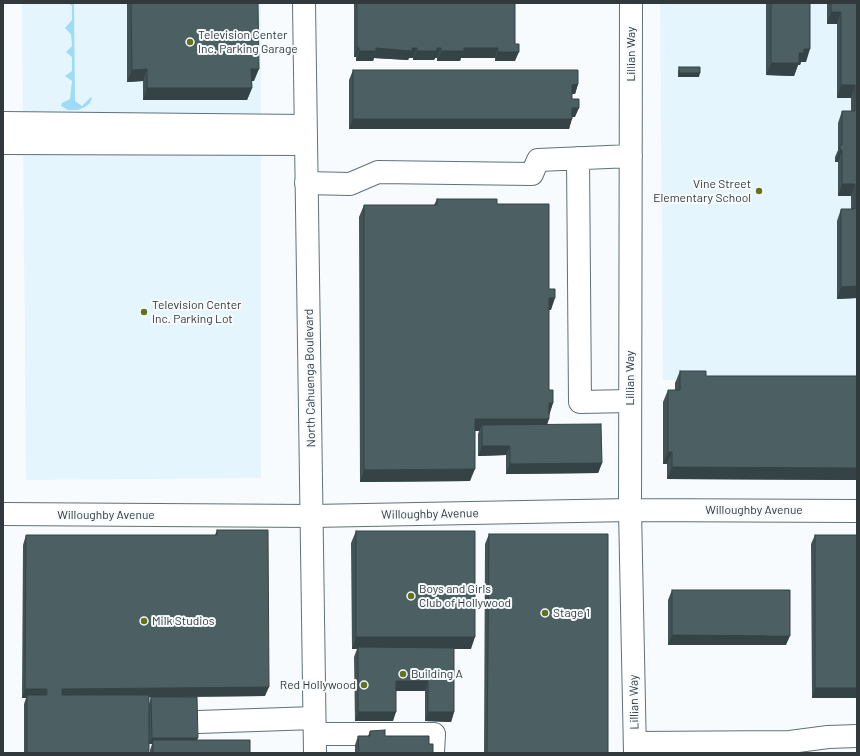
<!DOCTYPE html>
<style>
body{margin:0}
#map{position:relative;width:860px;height:756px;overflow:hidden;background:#f7fbfd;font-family:Barlow,sans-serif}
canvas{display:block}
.frame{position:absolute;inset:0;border:4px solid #32393d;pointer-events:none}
</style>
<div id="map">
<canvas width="860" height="756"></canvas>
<div class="frame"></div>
</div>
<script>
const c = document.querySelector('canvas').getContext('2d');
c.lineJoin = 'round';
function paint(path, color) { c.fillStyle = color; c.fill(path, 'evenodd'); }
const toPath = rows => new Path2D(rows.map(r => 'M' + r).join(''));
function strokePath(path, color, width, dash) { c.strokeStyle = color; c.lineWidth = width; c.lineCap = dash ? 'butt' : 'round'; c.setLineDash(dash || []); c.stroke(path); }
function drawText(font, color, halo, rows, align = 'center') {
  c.font = font + ' Barlow,sans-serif'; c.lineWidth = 4; c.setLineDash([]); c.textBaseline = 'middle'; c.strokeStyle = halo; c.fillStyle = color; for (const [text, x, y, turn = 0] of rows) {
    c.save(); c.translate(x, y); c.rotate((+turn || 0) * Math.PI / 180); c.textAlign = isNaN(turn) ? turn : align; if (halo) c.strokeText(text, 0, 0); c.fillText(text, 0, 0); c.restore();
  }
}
const built = toPath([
 [22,3,261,3,261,478,26,480],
 [660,3,857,3,857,379,663,380]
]);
const green = toPath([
 [68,3,74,3,75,101,82,106,91,97,92,98,90,103,85,107,78,110,68,110,61,106,62,103,70,99,72,81,65,76,72,71,72,57,66,52,72,46,71,34,65,28,72,20,72,6]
]);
const minor = toPath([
 [631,3,630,510,635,753],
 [3,123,305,126],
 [3,143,305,144],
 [578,158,580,402,630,401],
 [306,183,350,184,378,172,532,174,538,160,631,156],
 [3,514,312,516,630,510,857,511],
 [198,722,314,718],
 [315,734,434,734,433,753],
 [635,743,790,742,828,737,857,736]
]);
const major = toPath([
 [304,3,315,753]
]);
const wall = toPath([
 [127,3,258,3,254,81,252,81,252,88,247,100,143,100,143,81,127,82],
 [354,3,515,3,515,61,495,61,495,58,461,58,460,61,437,61,437,58,435,58,434,60,413,60,413,58,409,58,408,60,374,58,373,61,356,61,356,57,354,57],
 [766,3,810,3,806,62,801,62,800,65,798,65,794,76,766,75],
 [827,3,857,3,857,298,837,299,837,221,841,209,851,209,851,196,838,196,838,162,835,162,835,157,838,150,838,123,842,111,851,111,851,98,837,98,837,24,827,24],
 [679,67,699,77,678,77,678,71],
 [353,70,578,84,575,94,572,94,572,99,575,117,572,117,569,129,349,129,349,80],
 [437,199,497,204,549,289,551,310,549,310,549,390,553,403,549,414,547,424,602,463,598,473,506,474,506,455,478,456,478,434,479,431,475,431,470,481,360,482,359,217,364,205,434,205],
 [680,371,706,376,857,376,857,480,667,479,667,464,663,464,663,402,668,390,675,390,675,383],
 [217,530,265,696,177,697,197,740,250,753,150,753,150,750,152,744,149,744,149,704,151,697,149,697,149,753,24,753,24,704,26,698,22,698,23,545,26,535,215,535],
 [356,531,471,649,454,649,454,712,451,722,425,721,425,691,396,691,393,721,355,721,354,657,357,649,352,649,351,543],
 [489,534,608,753,484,753,485,544],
 [815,535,857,698,812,698,811,544],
 [672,590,786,645,668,645,668,600],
 [370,731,385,736,355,753,355,745,358,736,368,736]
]);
const shadedWall = toPath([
 [831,12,841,12,837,24,827,24],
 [357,48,359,48,356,57,354,57],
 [376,48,417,48,413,58,409,58,408,60,374,58,373,61,356,61,359,51],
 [437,48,441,48,437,58,435,58,434,60,413,60,417,51],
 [464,48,498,48,495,58,461,58,460,61,437,61,441,51],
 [804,49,810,49,806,62,801,62,800,65,798,65,794,76,766,75,771,63,799,53],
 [498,52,519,52,515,61,495,61],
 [147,69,143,81,127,82,132,70],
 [251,69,259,69,254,81,247,81],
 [679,73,700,73,699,77,678,77],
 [578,84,575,94,569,94,572,85],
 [841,85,855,85,851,98,837,98],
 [147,88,252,88,247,100,143,100],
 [572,108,579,108,575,117,569,117],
 [353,119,572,119,569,129,349,129],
 [840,150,842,150,838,162,835,162],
 [842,184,855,184,851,196,838,196],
 [857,286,857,298,837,299,841,287],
 [549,298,555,298,551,310,545,310],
 [549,403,553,403,549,416],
 [475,419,549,419,545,431,482,425,479,431,470,431],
 [482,446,510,446,506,455,478,456],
 [668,452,672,452,667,464,663,464],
 [602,463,598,473,506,474,510,464],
 [672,467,857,468,857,480,667,479],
 [475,469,470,481,360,482,364,470],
 [672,635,790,636,786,645,668,645],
 [356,637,475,637,471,649,358,649,358,647,357,649,352,649],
 [396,681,428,681,425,691,393,691],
 [269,687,265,696,58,698,62,689],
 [815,688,857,688,857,698,812,698],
 [25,689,47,689,44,698,27,695,26,698,22,698],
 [358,712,396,712,393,721,355,721],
 [428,712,454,712,451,722,425,721],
 [152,738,198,738,195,744,153,740,152,744,149,744]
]);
const building = toPath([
 [131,3,258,3,259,69,251,69,252,88,147,88,147,69,132,70,131,3],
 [357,3,515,3,515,44,519,44,519,52,498,52,498,48,464,48,464,51,441,51,441,48,437,48,437,51,417,51,417,48,412,48,412,51,376,48,376,51,359,51,359,48,357,48,357,3],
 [771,3,810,3,810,49,804,49,804,53,799,53,799,63,771,63,771,3],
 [831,3,857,3,857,286,841,287,841,209,855,209,855,184,842,184,842,150,840,150,840,145,842,145,842,111,855,111,855,85,841,85,841,12,831,12,831,3],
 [679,67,700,67,700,73,679,73,679,67],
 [353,70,578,70,578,84,572,85,572,99,579,99,579,108,572,108,572,119,353,119,353,70],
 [437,199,497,199,497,204,549,204,549,289,555,289,555,298,549,298,549,390,553,390,553,403,549,403,549,419,475,419,475,469,364,470,364,205,437,205,437,199],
 [680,371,706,371,706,376,857,376,857,468,672,467,672,452,668,452,668,390,680,390,680,371],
 [601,424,602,463,510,464,510,446,482,446,482,425,601,424],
 [217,530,268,530,269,687,62,689,62,695,149,695,149,753,27,753,27,695,47,695,47,689,25,689,26,535,217,535,217,530],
 [356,531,475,531,475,637,356,637,356,531],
 [489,534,608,534,608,753,487,753,489,534],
 [815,535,857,535,857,688,815,688,815,535],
 [672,590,790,590,790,636,672,635,672,590],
 [358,647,454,648,454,712,428,712,428,681,396,681,396,712,358,712,358,647],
 [151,697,197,697,198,738,152,738,151,697],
 [385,730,385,736,429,736,429,744,433,744,433,753,355,753,359,751,358,736,370,736,370,731,385,730],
 [153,740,250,740,250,753,153,753,153,740]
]);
const markers = [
 [190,42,4,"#63721e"],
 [759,191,4,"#63721e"],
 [144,312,4,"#63721e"],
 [411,596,4,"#63721e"],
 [545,613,4,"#63721e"],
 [144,621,4,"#63721e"],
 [403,674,4,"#63721e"],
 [364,685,4,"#63721e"]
];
const poiNames = [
 ["Television Center",198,35],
 ["Inc. Parking Garage",198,49],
 ["Vine Street",751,184,"right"],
 ["Elementary School",751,198,"right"],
 ["Television Center",152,305],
 ["Inc. Parking Lot",152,319],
 ["Boys and Girls",419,589],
 ["Club of Hollywood",419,603],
 ["Stage 1",553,613],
 ["Milk Studios",152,621],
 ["Building A",411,674],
 ["Red Hollywood",356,685,"right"]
];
const streetNames = [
 ["Lillian Way",631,54,-90],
 ["North Cahuenga Boulevard",310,378,-91],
 ["Lillian Way",630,378,-90],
 ["Willoughby Avenue",754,510],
 ["Willoughby Avenue",430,514,-1],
 ["Willoughby Avenue",106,515],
 ["Lillian Way",634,702,-91]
];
paint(built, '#e5f5fe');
paint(green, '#9ddbf9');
strokePath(minor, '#60717a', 24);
strokePath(major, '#60717a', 24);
strokePath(minor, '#fff', 22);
strokePath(major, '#fff', 22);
paint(wall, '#415356');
paint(shadedWall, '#354346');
paint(building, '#4c6064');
strokePath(building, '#354346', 1);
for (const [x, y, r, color] of markers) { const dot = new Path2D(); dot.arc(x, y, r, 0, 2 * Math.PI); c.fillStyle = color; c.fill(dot); strokePath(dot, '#f7fbfd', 1.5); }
drawText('12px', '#32393d', '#f7fbfd', poiNames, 'left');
drawText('12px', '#32393d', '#f7fbfd', streetNames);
</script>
